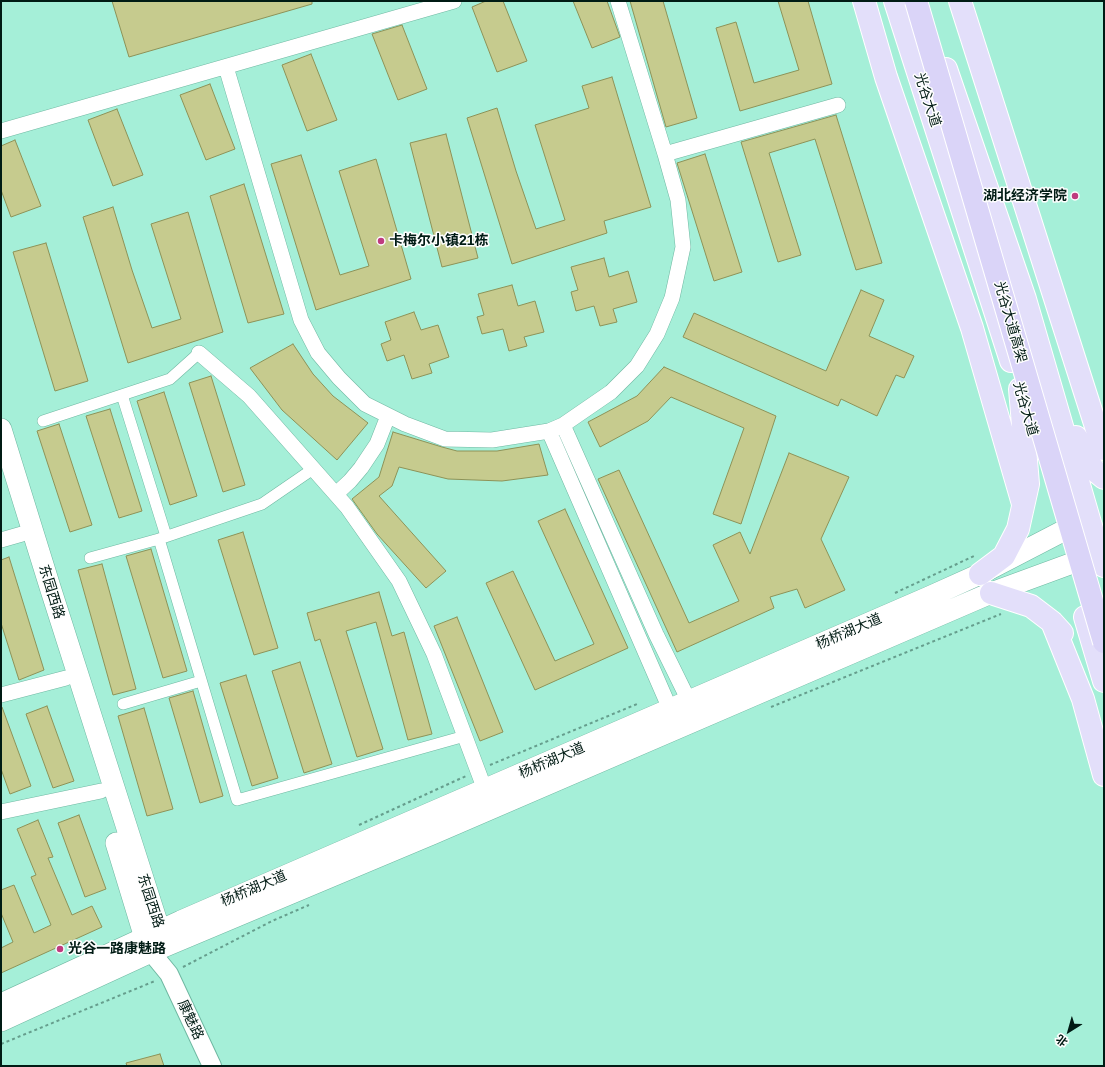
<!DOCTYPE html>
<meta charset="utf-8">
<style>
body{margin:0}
#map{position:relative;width:1105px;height:1067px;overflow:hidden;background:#a5efd8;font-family:Helvetica,"Noto Sans SC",sans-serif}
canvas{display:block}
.frame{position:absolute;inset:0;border:2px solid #001b14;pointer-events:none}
.north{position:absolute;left:1049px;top:1011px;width:40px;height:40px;-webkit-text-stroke:3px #fefefe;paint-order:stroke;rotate:217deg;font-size:11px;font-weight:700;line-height:16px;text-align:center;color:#001b14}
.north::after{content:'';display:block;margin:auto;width:14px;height:18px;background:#001b14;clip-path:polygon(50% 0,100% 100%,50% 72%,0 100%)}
</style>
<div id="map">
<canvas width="1105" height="1067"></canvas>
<div class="frame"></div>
<div class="north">北</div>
</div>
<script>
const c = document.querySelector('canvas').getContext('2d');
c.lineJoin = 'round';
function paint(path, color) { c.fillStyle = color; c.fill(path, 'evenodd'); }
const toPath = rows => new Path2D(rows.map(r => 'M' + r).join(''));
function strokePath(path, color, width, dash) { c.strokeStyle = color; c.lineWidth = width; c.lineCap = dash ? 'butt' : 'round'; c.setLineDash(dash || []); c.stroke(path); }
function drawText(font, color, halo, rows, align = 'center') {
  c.font = font + ' Helvetica,"Noto Sans SC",sans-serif'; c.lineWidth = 3; c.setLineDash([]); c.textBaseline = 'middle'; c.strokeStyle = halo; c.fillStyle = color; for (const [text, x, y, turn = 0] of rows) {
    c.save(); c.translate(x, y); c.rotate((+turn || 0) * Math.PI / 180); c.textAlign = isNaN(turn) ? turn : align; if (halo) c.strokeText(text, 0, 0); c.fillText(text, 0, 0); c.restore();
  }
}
const building = toPath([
 [112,1,312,1,312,4,129,57,112,1],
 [486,1,503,1,527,61,497,72,472,7,486,1],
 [573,1,607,1,620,37,592,48,573,1],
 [630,1,663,1,697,118,666,127,630,1],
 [778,1,808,1,832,84,740,111,716,28,736,22,754,83,799,70,778,1],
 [402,25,427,89,398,100,372,34,402,25],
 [311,54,337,120,307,131,282,65,311,54],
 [612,77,651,207,604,221,607,233,512,264,467,118,497,108,516,171,536,229,565,220,535,125,589,108,582,86,612,77],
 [210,84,235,149,206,160,180,95,210,84],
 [117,109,143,175,113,186,88,120,117,109],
 [836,115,882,263,856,270,815,139,769,153,801,255,778,262,741,142,836,115],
 [446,134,478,258,442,267,410,143,446,134],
 [15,140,41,206,11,217,1,190,1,146,15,140],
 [705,154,742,272,714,281,677,163,705,154],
 [301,155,340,275,369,266,339,171,376,159,411,279,316,310,271,164,301,155],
 [244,184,284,314,248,323,210,196,244,184],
 [113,207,132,270,152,328,181,319,151,224,188,212,223,332,128,363,83,217,113,207],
 [46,243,88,381,55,391,13,252,46,243],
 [604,258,609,277,628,271,637,302,613,309,617,322,600,326,594,306,576,311,571,292,578,290,571,267,604,258],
 [512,285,518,306,535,301,544,332,524,337,527,346,509,351,503,329,482,334,477,317,484,315,478,294,512,285],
 [861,290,884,300,869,336,914,356,904,378,896,375,877,416,841,399,838,406,683,337,694,313,826,371,861,290],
 [414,312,421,330,438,325,449,357,429,364,432,373,412,379,404,355,387,361,381,344,391,340,385,322,414,312],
 [293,344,313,374,333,396,368,423,337,460,282,410,250,368,293,344],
 [664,367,776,416,741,524,713,514,744,428,671,397,648,421,600,447,588,422,637,396,664,367],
 [211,376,245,485,223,492,189,383,211,376],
 [164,392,197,496,170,505,137,401,164,392],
 [110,409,142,511,119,518,86,416,110,409],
 [59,424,92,525,70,532,37,431,59,424],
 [393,432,442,447,457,451,497,451,539,444,548,475,502,481,448,479,399,467,392,486,379,496,446,571,426,588,377,534,352,499,379,477,393,432],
 [789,453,849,477,821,539,845,590,805,608,797,589,770,597,774,608,677,652,598,479,619,470,689,623,739,601,713,545,740,532,750,554,789,453],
 [565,509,628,648,535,690,486,583,513,571,555,661,594,644,538,521,565,509],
 [243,532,278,648,254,655,218,540,243,532],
 [151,549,187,671,163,678,126,556,151,549],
 [9,557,44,670,19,680,1,623,1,560,9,557],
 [102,564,136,689,113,695,78,570,102,564],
 [379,592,392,636,404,632,432,734,408,740,376,622,346,631,383,749,357,757,320,639,315,641,307,613,379,592],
 [457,617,503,732,480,741,434,626,457,617],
 [300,662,332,764,304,773,272,671,300,662],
 [246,675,278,778,252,786,220,683,246,675],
 [193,691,223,796,200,803,169,698,193,691],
 [47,706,74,781,53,788,26,714,47,706],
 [1,707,2,707,31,786,10,794,1,769,1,707],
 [144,708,173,809,147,816,118,716,144,708],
 [79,815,106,889,85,897,58,823,79,815],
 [38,820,53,857,48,858,72,915,92,906,102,927,1,973,1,948,13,942,1,913,1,890,14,885,34,933,51,925,31,877,36,875,17,829,38,820],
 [160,1054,164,1066,127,1066,126,1063,160,1054]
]);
const path = toPath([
 [895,593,974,556],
 [771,707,1001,614],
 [490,765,637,704],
 [359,825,466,776],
 [183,967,272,921,309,905],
 [1,1044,155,981]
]);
const pedestrian = toPath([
 [122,395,166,536],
 [43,421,170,379,199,353],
 [159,539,237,800,465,736],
 [90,558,159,539,262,504,313,469],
 [123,704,201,681]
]);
const minor = toPath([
 [226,67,301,320,318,353,339,378,365,404,405,424,445,439,492,440,549,431,563,425,611,392,637,366,657,334,672,298,683,247,678,200,665,154,618,1],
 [1,131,454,1],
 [665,154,838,105],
 [199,353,249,396,347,507,399,581,434,654,488,798],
 [563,425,656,634,689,701],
 [549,431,670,709],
 [336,494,350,481,361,468,377,444,388,416],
 [1,540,22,534],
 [1,695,66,678],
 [1,812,101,791]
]);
const tertiary = toPath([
 [146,940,151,952,169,974,212,1066]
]);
const secondary = toPath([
 [1,429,50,587,164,944],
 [116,843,145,938],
 [1,1004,181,921,929,597,980,574,1061,532],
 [1,1021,151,952,432,834,991,593,1070,564,1098,557]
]);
const primary = toPath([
 [864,1,886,77,972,328,1023,504],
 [895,1,1011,361],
 [960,1,1099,436,1104,449],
 [946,69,1025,299,1091,526,1104,566],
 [1076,437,1093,469,1104,478],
 [980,574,1004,556,1018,529,1028,484,1020,389],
 [991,593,1031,606,1052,622,1062,633],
 [1085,617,1104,681],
 [1052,622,1083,699,1104,775]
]);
const trunkBridge = toPath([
 [916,1,1104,642]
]);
const markers = [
 [1075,196,4,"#bf3b7f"],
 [381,241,4,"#bf3b7f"],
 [60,949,4,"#bf3b7f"]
];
const streetNames = [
 ["光谷大道",927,100,72],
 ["光谷大道高架",1010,322,74],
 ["光谷大道",1025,409,74],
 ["东园西路",51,592,73],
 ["杨桥湖大道",849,632,-23],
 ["杨桥湖大道",552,761,-23],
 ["杨桥湖大道",254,889,-23],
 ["东园西路",150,901,72],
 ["康魅路",190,1020,65]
];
const poiNames = [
 ["湖北经济学院",1067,196,"right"],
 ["卡梅尔小镇21栋",389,241],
 ["光谷一路康魅路",68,949]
];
paint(building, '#c6cb8e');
strokePath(building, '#8d9257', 1);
strokePath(pedestrian, '#6fb8a2', 12);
strokePath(minor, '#6fb8a2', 16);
strokePath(tertiary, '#6fb8a2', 20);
strokePath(secondary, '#6fb8a2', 22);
strokePath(primary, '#fff', 24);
strokePath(path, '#669e8d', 2, [3, 3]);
strokePath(pedestrian, '#fff', 11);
strokePath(minor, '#fff', 15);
strokePath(tertiary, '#fff', 18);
strokePath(secondary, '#fff', 21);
strokePath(primary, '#e3dffa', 22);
strokePath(trunkBridge, '#fff', 24, []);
strokePath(trunkBridge, '#dad4f8', 22);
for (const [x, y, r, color] of markers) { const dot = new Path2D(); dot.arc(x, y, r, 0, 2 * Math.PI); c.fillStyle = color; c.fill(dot); strokePath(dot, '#fefefe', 1.5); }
drawText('14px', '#001b14', '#fefefe', streetNames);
drawText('bold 14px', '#001b14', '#fefefe', poiNames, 'left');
</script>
